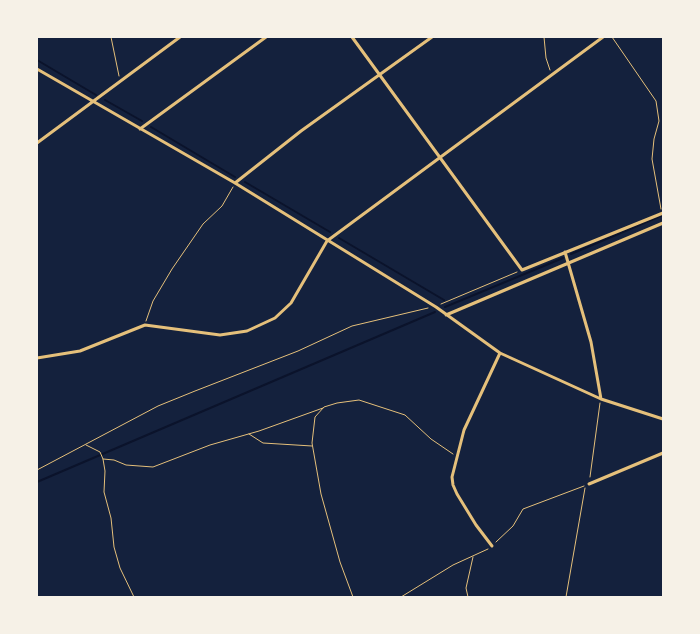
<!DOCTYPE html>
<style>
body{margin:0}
#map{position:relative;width:700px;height:634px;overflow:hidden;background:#14213d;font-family:Helvetica,sans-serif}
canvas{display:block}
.frame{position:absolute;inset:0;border:38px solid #f6f1e7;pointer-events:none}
</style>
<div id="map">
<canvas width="700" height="634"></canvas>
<div class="frame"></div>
</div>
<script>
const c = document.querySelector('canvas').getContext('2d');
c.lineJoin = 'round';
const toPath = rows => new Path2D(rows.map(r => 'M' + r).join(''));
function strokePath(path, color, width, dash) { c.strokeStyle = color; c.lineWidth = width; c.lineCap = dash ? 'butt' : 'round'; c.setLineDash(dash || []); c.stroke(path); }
const stream = toPath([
 [37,60,96,95],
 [105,100,142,121],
 [151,127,235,177],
 [245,182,330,232],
 [339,238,444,300],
 [571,254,663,215],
 [445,307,563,258],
 [37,482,435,312]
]);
const path = toPath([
 [111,37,119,76],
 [544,37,546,58,550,70],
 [612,37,656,101,659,121,654,139,652,159,661,209],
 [441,304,517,272],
 [146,321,153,301,172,269,203,224,222,206,233,187],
 [249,434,263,443,312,446],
 [86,445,100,452,103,459,105,471,104,492,111,518,114,547,120,568,134,597],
 [103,459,114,460,126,465,153,467,210,445,259,431,323,408],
 [37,470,158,406,195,391,298,351,352,326,428,308],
 [590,477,600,403],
 [496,542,513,526,523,509,584,486],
 [353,597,340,562,321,494,312,443,315,417,324,407,337,403,359,400,405,415,431,439,453,454],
 [401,597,453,565,488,549],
 [468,597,466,588,473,557],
 [566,597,585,488]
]);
const minor = toPath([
 [352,37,522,270,663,213],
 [37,69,235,183,436,307,500,353,601,399,663,419],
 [140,129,266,37],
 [37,143,180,37],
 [235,183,301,131,432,37],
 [565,252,591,342,601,399],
 [446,315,663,223],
 [37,358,80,351,145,325,220,335,247,331,275,318,291,303,327,241,603,37],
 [589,484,663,453],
 [492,546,476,525,457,494,453,485,452,477,464,430,500,353]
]);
strokePath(stream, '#0b132b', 2);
strokePath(path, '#e5c07b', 1);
strokePath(minor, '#e5c07b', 3);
</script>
